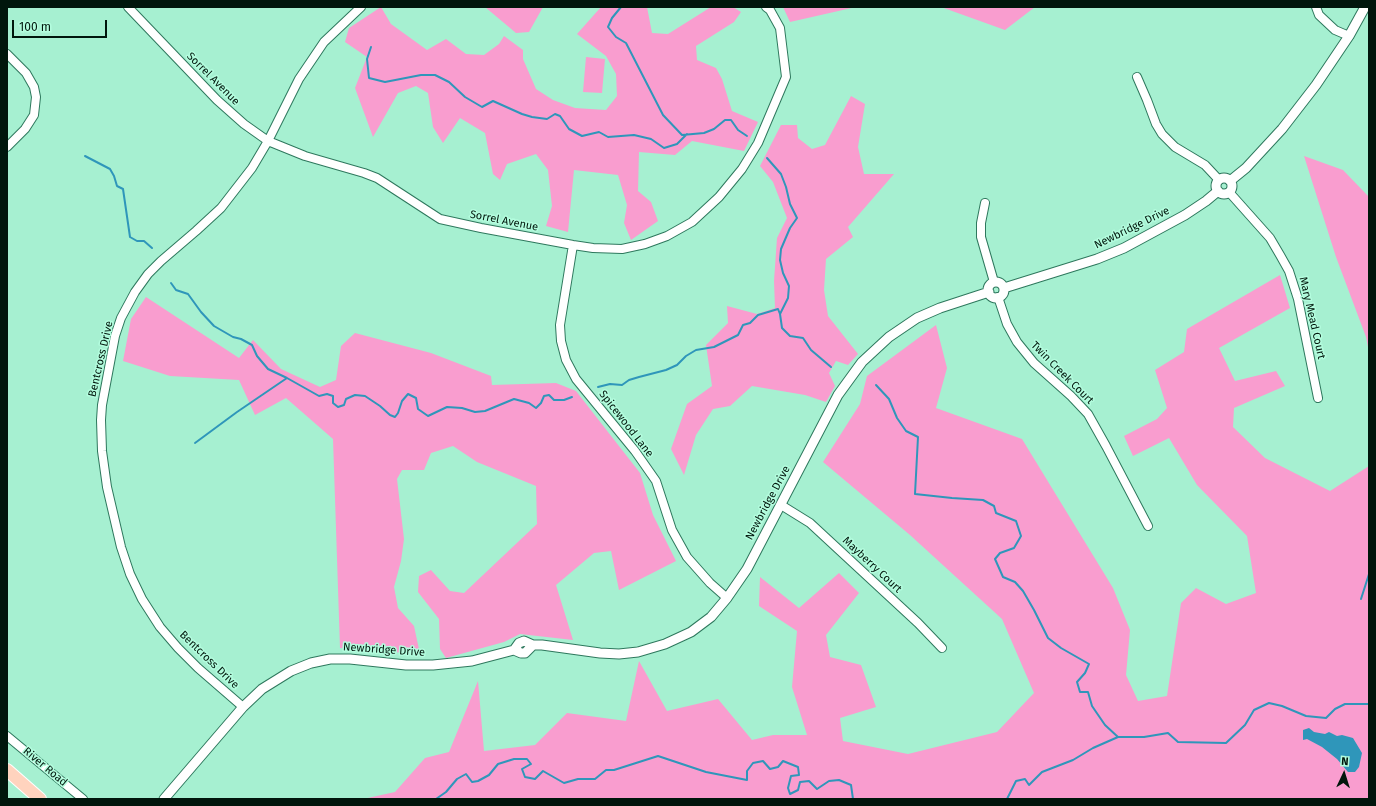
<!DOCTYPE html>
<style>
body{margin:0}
#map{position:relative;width:1376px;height:806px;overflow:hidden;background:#a6f0d1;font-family:"Fira Sans",sans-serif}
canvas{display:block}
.frame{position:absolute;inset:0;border:8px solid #00160c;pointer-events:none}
.north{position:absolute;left:1324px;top:754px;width:40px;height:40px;-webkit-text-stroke:3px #b3fdde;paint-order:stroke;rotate:4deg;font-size:11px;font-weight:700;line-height:16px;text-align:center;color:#00160c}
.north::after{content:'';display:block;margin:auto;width:14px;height:18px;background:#00160c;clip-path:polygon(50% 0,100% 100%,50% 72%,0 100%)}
.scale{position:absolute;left:12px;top:20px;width:95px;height:18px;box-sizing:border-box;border:2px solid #00160c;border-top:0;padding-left:5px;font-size:12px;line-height:14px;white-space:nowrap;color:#00160c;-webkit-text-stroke:3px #b3fdde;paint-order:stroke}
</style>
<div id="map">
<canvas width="1376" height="806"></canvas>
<div class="frame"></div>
<div class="north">N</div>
<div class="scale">100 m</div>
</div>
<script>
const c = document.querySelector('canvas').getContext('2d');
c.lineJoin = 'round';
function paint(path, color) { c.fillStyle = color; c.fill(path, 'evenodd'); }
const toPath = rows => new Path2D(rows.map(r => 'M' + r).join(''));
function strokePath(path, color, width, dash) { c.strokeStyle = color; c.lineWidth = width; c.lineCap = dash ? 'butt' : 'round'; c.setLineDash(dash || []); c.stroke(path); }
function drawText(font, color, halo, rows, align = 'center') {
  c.font = font + ' "Fira Sans",sans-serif'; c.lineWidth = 3; c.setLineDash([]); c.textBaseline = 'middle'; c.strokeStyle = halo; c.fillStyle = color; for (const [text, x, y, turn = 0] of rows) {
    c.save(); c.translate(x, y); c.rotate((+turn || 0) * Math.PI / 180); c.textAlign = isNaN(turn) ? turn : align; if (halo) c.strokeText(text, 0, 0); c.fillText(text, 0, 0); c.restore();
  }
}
const green = toPath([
 [381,7,391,24,427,50,446,39,466,54,484,55,499,44,504,36,523,50,523,59,536,89,553,100,575,108,606,110,617,96,616,74,606,56,577,34,601,7,647,7,652,33,668,34,711,7,733,7,741,12,734,22,696,46,697,60,716,68,722,79,732,111,758,122,744,151,692,141,675,155,639,152,638,191,651,202,658,221,631,240,624,223,627,205,618,175,574,170,568,232,546,226,552,206,548,170,536,154,507,164,500,180,493,174,485,133,460,118,443,143,433,127,428,93,416,86,398,93,373,137,355,88,367,57,345,42,349,28],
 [485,7,543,7,529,32,516,33],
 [783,7,856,7,790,22],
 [941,7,1035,7,1005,30],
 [586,57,605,59,602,93,583,92],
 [851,96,865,104,858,147,864,174,894,174,848,227,853,237,826,259,824,290,828,316,858,354,848,365,836,361,829,373,835,386,826,402,805,395,752,386,730,406,713,409,696,435,684,475,671,449,687,404,712,386,706,345,728,323,727,306,757,314,775,308,774,281,777,238,787,218,773,182,760,166,781,125,797,125,798,138,812,149,825,145],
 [1304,156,1343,170,1369,197,1369,352,1366,337,1336,257],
 [1280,275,1290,308,1219,348,1235,381,1276,371,1285,386,1234,408,1233,427,1265,458,1330,491,1369,466,1369,799,363,799,395,792,425,758,449,752,478,681,484,751,535,745,567,713,626,721,639,661,667,711,718,699,752,740,773,735,807,735,792,687,797,631,759,606,760,577,799,608,839,573,859,593,826,635,830,657,861,665,876,707,840,718,843,741,908,754,997,732,1034,693,1002,619,910,535,823,462,860,404,867,376,936,325,947,368,936,408,1022,439,1113,588,1130,630,1126,675,1138,701,1167,696,1181,603,1196,588,1226,604,1256,593,1247,536,1197,485,1169,438,1133,456,1124,436,1157,419,1167,408,1155,370,1184,352,1187,329],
 [146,297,239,358,253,340,281,369,320,387,336,380,341,346,355,333,431,353,491,376,492,385,556,383,576,391,640,473,653,515,676,561,619,590,611,551,594,553,556,585,573,640,520,634,504,642,446,658,440,649,439,619,418,592,419,576,431,570,450,591,464,593,537,524,536,486,477,462,453,446,431,453,424,470,402,470,397,479,404,539,401,561,394,587,398,608,414,626,420,654,340,648,333,439,286,398,255,415,239,380,170,376,123,361,131,319]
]);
const water = toPath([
 [1309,728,1314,732,1325,734,1329,732,1337,736,1342,735,1353,738,1362,753,1359,767,1355,772,1348,772,1337,759,1322,747,1307,739,1303,740,1303,730]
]);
const stream = toPath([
 [621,7,612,18,608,27,616,37,626,43,663,115,682,135,704,133,714,129,725,120,731,120,738,130,747,136],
 [371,47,367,59,369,78,385,82,421,75,435,75,449,82,465,97,482,107,493,101,522,114,532,117,547,119,555,114,560,116,569,129,582,136,599,132,608,137,634,135,651,139,664,148,677,144,687,134],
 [85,156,110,169,114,176,117,186,123,189,130,237,137,241,144,241,152,248],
 [767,158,781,174,786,187,790,204,797,218,790,228,781,249,780,260,783,273,789,286,788,298,780,314,782,328,790,336,803,338,811,350,831,367],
 [171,283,176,290,188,294,201,312,214,326,233,337,241,339,252,345,257,356,268,369,287,378,319,396,327,394,333,396,333,403,338,407,344,405,346,399,355,395,365,396,380,406,390,415,395,417,398,413,402,401,408,394,416,398,418,409,428,416,447,407,462,408,475,412,485,411,514,399,529,403,536,408,541,403,544,396,549,395,554,400,564,400,572,397],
 [876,385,889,399,897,418,906,431,918,437,915,494,952,498,983,500,994,506,996,513,1016,521,1021,536,1014,548,1000,553,995,559,1003,577,1015,582,1023,591,1034,610,1048,638,1061,648,1089,664,1085,673,1077,682,1080,692,1088,692,1092,706,1105,725,1118,737],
 [598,387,610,384,622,385,629,380,639,377,666,370,677,365,686,356,696,350,714,347,738,335,743,325,750,323,758,315,778,309,780,314],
 [195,443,237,412,287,378],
 [1361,599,1369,574],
 [436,799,446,792,457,779,466,774,472,782,478,781,489,775,498,764,514,759,527,759,531,764,522,769,525,777,535,779,543,771,564,783,578,779,595,779,606,770,614,770,658,756,706,772,747,780,747,771,753,763,763,761,770,769,778,767,783,761,798,767,799,775,791,776,788,788,790,794,798,790,800,782,809,781,817,789,829,781,839,780,851,785,853,799],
 [1007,799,1016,781,1025,779,1029,785,1042,772,1073,760,1093,748,1118,737,1144,737,1168,733,1178,742,1226,743,1245,725,1254,710,1269,703,1282,706,1306,716,1326,718,1335,709,1345,704,1369,704]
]);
const minor = toPath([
 [128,7,217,100,244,124,268,141,305,156,364,173,377,178,440,219,481,228,573,245,593,248,622,249,645,244,667,236,692,222,719,197,742,169,758,143,786,77,780,28,770,10,766,7],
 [1316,7,1319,15,1335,30,1349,36],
 [7,54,26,73,34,87,36,97,34,115,25,129,7,147],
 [1137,77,1147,100,1156,124,1162,134,1175,147,1205,165,1219,180],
 [1229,192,1270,238,1280,255,1289,271,1298,299,1318,398],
 [985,203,981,223,981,237,994,282],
 [573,245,560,325,561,341,566,360,576,379,635,451,656,481,672,530,687,557,710,583,727,598],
 [998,297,1007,324,1017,342,1034,363,1071,396,1088,414,1106,446,1148,526],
 [781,505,810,523,918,623,942,648],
 [243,707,198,668,178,648,160,627,142,599,130,574,121,547,107,487,102,451,101,420,102,405,115,336,121,318,135,292,148,274,161,261,196,231,221,208,252,168,268,141,299,79,324,42,361,7],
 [7,736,83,799]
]);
const tertiary = toPath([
 '1216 186a8 8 0 1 1 16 0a8 8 0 1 1-16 0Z',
 [1230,181,1246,168,1282,129,1316,85,1349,36,1365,7],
 '988 290a8 8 0 1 1 16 0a8 8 0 1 1-16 0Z',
 [1004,288,1097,259,1124,248,1185,215,1206,201,1218,191],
 [514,650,519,643,524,641,533,645,542,645,600,653,619,654,638,652,665,644,691,632,711,617,727,598,747,569,838,395,862,362,889,337,917,318,940,308,989,292],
 [164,799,243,707,262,689,291,671,311,663,330,659,350,659,406,665,433,665,472,661,514,650,521,653,525,653,533,645]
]);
const primary = toPath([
 [7,770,40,799]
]);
const streetNames = [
 ["Sorrel Avenue",213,79,45],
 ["Sorrel Avenue",504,221,11],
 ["Newbridge Drive",1132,228,-26],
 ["Mary Mead Court",1312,318,77],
 ["Bentcross Drive",101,359,-77],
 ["Twin Creek Court",1062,373,45],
 ["Spicewood Lane",626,424,52],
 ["Newbridge Drive",768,503,-62],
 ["Mayberry Court",872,565,43],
 ["Newbridge Drive",384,650,4],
 ["Bentcross Drive",209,660,44],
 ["River Road",45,767,40]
];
paint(green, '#f99dcf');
paint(water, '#2f96ba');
strokePath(stream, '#2f96ba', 2);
strokePath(minor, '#2e785d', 10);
strokePath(tertiary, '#2e785d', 11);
strokePath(primary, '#fff', 14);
strokePath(minor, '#fff', 8);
strokePath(tertiary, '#fff', 9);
strokePath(primary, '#ffd3be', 12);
drawText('11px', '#00160c', '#b3fdde', streetNames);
</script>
